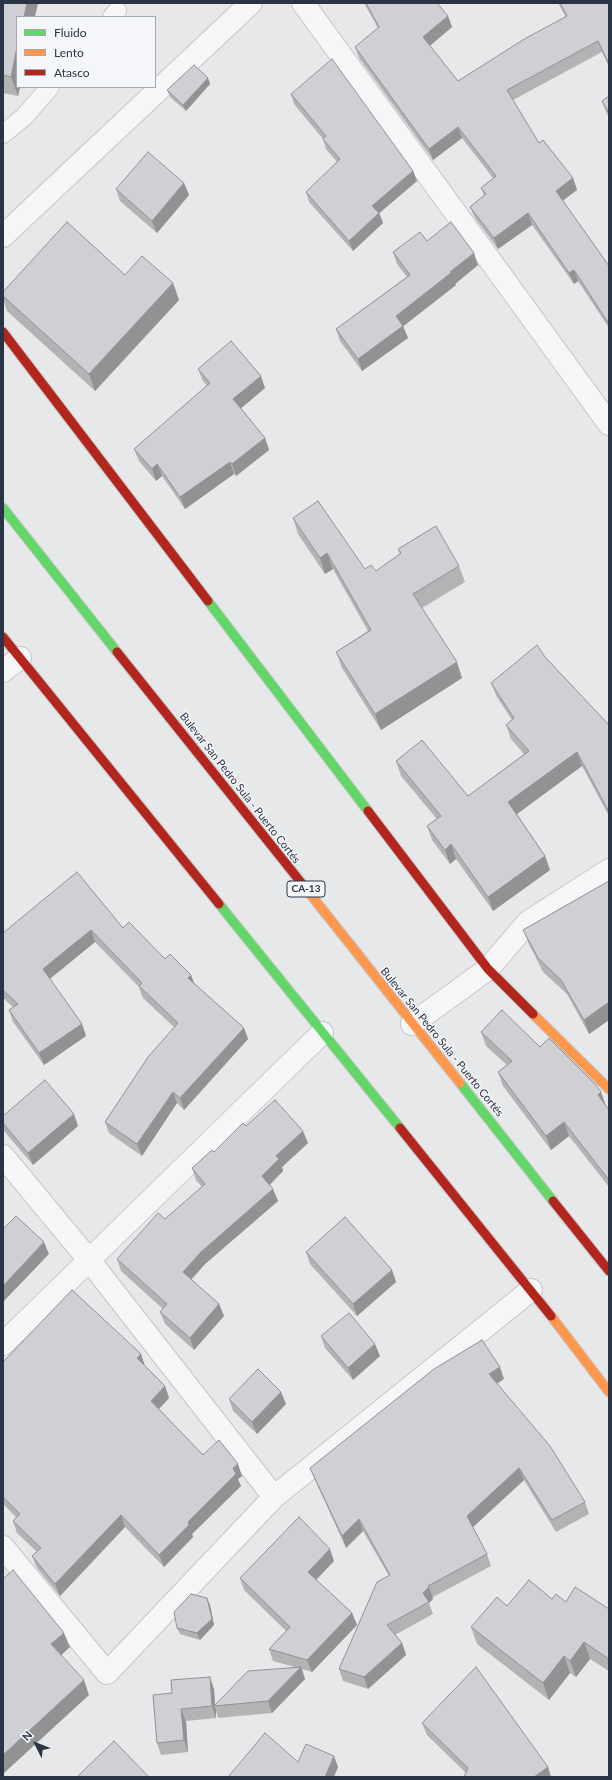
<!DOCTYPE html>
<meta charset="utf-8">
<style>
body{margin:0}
#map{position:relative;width:612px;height:1780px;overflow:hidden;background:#e6e8ea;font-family:Lato,sans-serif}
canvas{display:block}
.frame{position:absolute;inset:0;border:4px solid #2b3445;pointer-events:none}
.legend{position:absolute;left:16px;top:16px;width:140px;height:72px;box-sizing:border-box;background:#f4f6f9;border:1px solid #a4a8b1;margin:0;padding:5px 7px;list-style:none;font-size:12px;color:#2b3445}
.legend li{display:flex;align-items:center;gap:8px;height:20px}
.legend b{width:20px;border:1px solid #a4a8b1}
.north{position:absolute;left:16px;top:1724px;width:40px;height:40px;-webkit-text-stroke:3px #f4f6f9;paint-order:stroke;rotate:312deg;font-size:11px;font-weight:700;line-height:16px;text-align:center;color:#2b3445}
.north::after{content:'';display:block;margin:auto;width:14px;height:18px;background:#2b3445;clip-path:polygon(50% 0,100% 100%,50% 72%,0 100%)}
</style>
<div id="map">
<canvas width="612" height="1780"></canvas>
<div class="frame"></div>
<ul class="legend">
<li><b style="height:5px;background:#63d668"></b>Fluido</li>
<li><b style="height:5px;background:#ff974d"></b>Lento</li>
<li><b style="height:5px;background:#b3261e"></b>Atasco</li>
</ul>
<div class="north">N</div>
</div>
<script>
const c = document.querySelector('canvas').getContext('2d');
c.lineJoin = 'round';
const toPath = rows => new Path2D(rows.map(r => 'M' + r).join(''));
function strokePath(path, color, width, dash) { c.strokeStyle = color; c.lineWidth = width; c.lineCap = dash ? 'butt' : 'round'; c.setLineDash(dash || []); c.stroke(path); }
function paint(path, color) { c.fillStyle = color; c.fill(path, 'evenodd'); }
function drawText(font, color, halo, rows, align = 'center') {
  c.font = font + ' Lato,sans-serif'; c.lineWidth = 3; c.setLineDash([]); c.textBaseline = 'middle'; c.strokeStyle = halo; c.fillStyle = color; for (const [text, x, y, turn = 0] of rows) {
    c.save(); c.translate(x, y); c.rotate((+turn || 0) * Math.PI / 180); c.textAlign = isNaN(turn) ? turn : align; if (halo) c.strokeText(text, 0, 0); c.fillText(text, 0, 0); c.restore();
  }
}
const lane = toPath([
 [112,17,117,11],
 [3,134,24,117,50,87]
]);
const street = toPath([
 [303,3,609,424],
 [3,236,251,3],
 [3,671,20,658],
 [412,1024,488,969,528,922,609,870],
 [3,1156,89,1260,274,1497],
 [3,1344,322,1033],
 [3,1547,107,1673,274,1497,531,1290]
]);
const fast = toPath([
 [3,508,117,652],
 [208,601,368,811],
 [219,904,400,1128],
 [460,1083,553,1201]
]);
const slow = toPath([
 [303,885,460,1083],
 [533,1014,609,1089],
 [551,1316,609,1392]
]);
const jam = toPath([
 [3,332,208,601],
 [3,637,219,904],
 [117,652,303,885],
 [368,811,488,969,533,1014],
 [400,1128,551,1316],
 [553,1201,609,1271]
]);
const wall = toPath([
 [3,3,38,3,17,87,20,87,18,96,3,93],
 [364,3,437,3,448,16,452,27,430,46,458,81,566,17,558,3,609,3,609,67,602,52,513,100,539,143,573,178,577,190,563,201,609,266,609,328,578,281,574,284,532,225,498,249,475,218,470,207,484,196,481,188,493,178,462,138,433,160,359,58,355,47,378,28],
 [208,78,210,84,186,111,170,97,167,90],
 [291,94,413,171,417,181,379,213,383,223,353,251,309,202,306,192,337,162,326,149,323,139,294,104],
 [609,96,609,117,606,112,602,101],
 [184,183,189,195,157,233,120,201,116,189],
 [427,241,478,265,455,284,456,285,403,326,408,338,362,371,340,341,336,329,407,277,397,264,393,252],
 [125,275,173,283,179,300,95,391,7,311,3,299,3,292],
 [198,369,265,388,241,408,265,438,269,450,236,476,234,474,185,509,162,476,156,481,139,461,134,449,207,386,203,381],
 [293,518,365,569,376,571,400,554,398,549,459,566,465,582,422,608,462,678,381,730,342,668,336,652,368,631,333,569,325,574,298,534],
 [545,657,609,725,609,816,582,766,517,814,545,856,550,870,493,911,456,859,450,864,432,840,427,826,437,819,401,776,396,761,468,796,524,754,511,739,506,725,512,720,497,697,491,683],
 [609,881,609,1020,589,1034,567,994,543,972,529,944,523,930],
 [123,928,165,959,191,975,194,983,244,1028,248,1039,184,1110,177,1103,142,1156,109,1133,105,1122,175,1028,143,998,139,987,95,942,50,979,82,1024,86,1036,44,1065,13,1022,9,1010,13,1007,3,998,3,933],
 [481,1032,540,1047,605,1105,609,1110,609,1187,569,1136,551,1150,503,1086,498,1072,507,1065,486,1046],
 [3,1116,78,1126,33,1165,4,1131,3,1129],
 [246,1126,308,1143,282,1167,283,1171,270,1185,278,1201,205,1264,191,1280,219,1304,224,1316,194,1350,165,1324,160,1312,163,1309,121,1271,117,1259,165,1219,202,1187,196,1180,192,1168,214,1152],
 [306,1252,392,1270,396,1282,357,1316,310,1264],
 [321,1336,380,1356,353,1380,325,1348],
 [3,1362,145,1366,165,1386,169,1398,159,1409,203,1455,242,1476,238,1479,241,1486,192,1534,193,1537,164,1567,125,1527,60,1596,37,1568,32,1556,37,1552,17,1533,13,1521,16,1517,3,1504],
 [504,1379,497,1384,585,1502,589,1514,556,1532,524,1480,473,1527,487,1554,491,1566,433,1597,433,1599,429,1603,433,1614,395,1635,402,1643,406,1655,368,1689,343,1681,339,1669,389,1576,363,1531,346,1548,315,1480,310,1468],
 [281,1392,286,1404,257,1434,233,1411,229,1399],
 [334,1561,316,1580,352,1613,357,1625,312,1672,302,1669,305,1679,272,1713,218,1718,216,1710,216,1718,186,1721,188,1752,161,1755,157,1743,153,1695,214,1689,215,1705,295,1667,273,1661,269,1649,286,1631,244,1590,240,1578],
 [552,1599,609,1609,609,1671,590,1659,576,1677,570,1673,549,1700,477,1644,471,1627,507,1606],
 [210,1605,214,1625,200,1640,180,1634,177,1628],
 [422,1723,548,1767,551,1777,464,1777,466,1773,427,1735]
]);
const shadedWall = toPath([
 [27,3,38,3,35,17,24,17],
 [448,16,452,27,427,48,423,37],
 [17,47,17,87,20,87,18,96,11,77],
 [208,78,210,84,186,111,183,105],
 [458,127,462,138,433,160,429,149],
 [413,171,417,181,376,216,372,206],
 [573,178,577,190,560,202,556,191],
 [184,183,189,195,157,233,152,221],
 [379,213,383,223,353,251,349,241],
 [528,213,532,225,498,249,494,238],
 [474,253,478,265,455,284,456,285,401,328,403,326,408,338,362,371,358,359,396,316],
 [574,270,578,281,574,284,569,273],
 [173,283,179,300,95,391,89,374],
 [261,376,265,388,238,411,233,399],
 [265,438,269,450,236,476,232,464],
 [230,462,234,474,185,509,180,497],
 [157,464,162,476,156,481,152,469],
 [327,553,333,569,325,574,320,558],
 [457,662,462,678,381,730,375,714],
 [577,752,582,766,513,817,508,802],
 [451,844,456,859,450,864,445,850],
 [545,856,550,870,493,911,488,897],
 [91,930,95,942,47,981,43,969],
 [191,975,195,986,188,978],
 [609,1002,609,1020,589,1034,584,1020],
 [82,1024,86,1036,44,1065,39,1053],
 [244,1028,248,1039,184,1110,180,1098],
 [173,1092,177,1103,142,1156,137,1144],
 [601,1092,606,1106,598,1095],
 [74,1114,78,1126,33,1165,28,1153],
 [564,1122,569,1136,551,1150,546,1136],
 [303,1131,308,1143,282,1167,283,1171,266,1188,262,1176,276,1156],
 [273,1189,278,1201,205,1264,187,1284,183,1272,201,1252],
 [44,1242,49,1254,3,1302,3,1286],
 [392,1270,396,1282,357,1316,353,1304],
 [219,1304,224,1316,194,1350,190,1338],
 [375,1344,380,1356,353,1380,348,1368],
 [141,1354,145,1366,141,1370,137,1358],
 [500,1367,504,1379,493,1386,489,1374],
 [165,1386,169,1398,155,1413,151,1401],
 [281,1392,286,1404,257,1434,252,1422],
 [238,1464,242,1476,238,1479,241,1486,192,1534,193,1537,164,1567,159,1555,233,1468],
 [519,1468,524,1480,472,1528,467,1516],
 [121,1515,125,1527,60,1596,55,1584],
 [359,1519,363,1531,346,1548,342,1536],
 [330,1549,334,1561,312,1584,308,1572],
 [429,1587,433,1599,429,1603,423,1593],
 [207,1598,210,1605,214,1625,200,1640,197,1633],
 [352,1613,357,1625,312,1672,307,1660],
 [64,1633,70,1647,57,1659,51,1644],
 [584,1642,590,1659,576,1677,570,1661],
 [402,1643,406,1655,368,1689,364,1677],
 [564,1656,570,1673,549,1700,543,1683],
 [301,1667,305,1679,272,1713,268,1701],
 [210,1677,214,1689,215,1706,214,1706,216,1710,216,1718,212,1706],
 [84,1680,89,1695,3,1774,3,1755],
 [181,1709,186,1721,188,1752,184,1740],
 [334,1756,338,1767,334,1777,325,1777],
 [548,1767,551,1777,534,1777]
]);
const building = toPath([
 [3,3,27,3,24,17,17,17,17,47,11,77,3,75,3,3],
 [366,3,437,3,448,16,423,37,458,81,526,38,567,16,560,3,609,3,609,64,598,41,507,90,539,143,543,140,573,178,556,191,609,266,609,324,574,270,569,273,528,213,494,238,470,207,486,194,481,188,496,176,458,127,429,149,355,47,379,27,366,3],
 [332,59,413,171,372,206,379,213,349,241,306,192,340,159,323,139,326,136,291,94,332,59],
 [194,65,208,78,183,105,167,90,194,65],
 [609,96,609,113,602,101,609,96],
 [148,152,184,183,152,221,116,189,148,152],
 [67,222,125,275,142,256,173,283,89,374,3,296,3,292,67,222],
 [451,222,474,253,450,272,451,273,396,316,403,326,358,359,336,329,410,275,393,252,420,232,427,241,451,222],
 [231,341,261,376,233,399,265,438,232,464,230,462,180,497,157,464,152,469,134,449,210,383,198,369,231,341],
 [318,501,365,569,371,565,376,571,401,553,398,549,436,526,459,566,413,594,457,662,375,714,336,652,371,630,327,553,320,558,293,518,318,501],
 [537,645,545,657,609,725,609,812,577,752,508,802,545,856,488,897,451,844,445,850,427,826,441,816,396,761,422,740,468,796,529,751,506,725,514,718,491,683,537,645],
 [77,872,123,928,129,922,165,959,170,954,191,975,188,978,244,1028,180,1098,173,1092,137,1144,105,1122,148,1057,178,1023,139,986,142,983,91,930,43,969,82,1024,39,1053,9,1010,18,1004,3,990,3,933,77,872],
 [609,881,609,1002,584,1020,561,980,538,958,523,930,609,881],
 [502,1010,540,1047,549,1038,595,1084,601,1092,598,1095,609,1110,609,1180,564,1122,546,1136,498,1072,512,1061,481,1032,502,1010],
 [45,1080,74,1114,28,1153,3,1123,3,1116,45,1080],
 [275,1100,303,1131,276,1156,279,1159,262,1176,273,1189,201,1252,183,1272,219,1304,190,1338,160,1312,167,1304,117,1259,158,1213,165,1219,205,1184,192,1168,212,1150,214,1152,243,1123,246,1126,275,1100],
 [16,1216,44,1242,3,1286,3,1229,16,1216],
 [345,1217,392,1270,353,1304,306,1252,345,1217],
 [72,1290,141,1354,137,1358,165,1386,151,1401,203,1455,219,1440,238,1464,233,1468,236,1474,188,1522,189,1525,159,1555,121,1515,55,1584,32,1556,41,1548,13,1521,20,1514,3,1497,3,1362,72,1290],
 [349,1313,375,1344,348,1368,321,1336,349,1313],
 [482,1340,500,1367,489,1374,550,1446,585,1502,552,1520,519,1468,467,1516,487,1554,428,1586,429,1587,423,1593,429,1602,387,1625,402,1643,364,1677,339,1669,377,1582,390,1575,359,1519,342,1536,310,1468,434,1369,482,1340],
 [258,1369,281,1392,252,1422,229,1399,258,1369],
 [299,1517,330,1549,308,1572,352,1613,307,1660,269,1649,290,1627,240,1578,299,1517],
 [13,1570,64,1633,51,1644,84,1680,3,1755,3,1579,13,1570],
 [529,1580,552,1599,556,1594,566,1602,575,1587,609,1609,609,1659,584,1642,570,1661,564,1656,543,1683,471,1627,497,1597,507,1606,529,1580],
 [191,1594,207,1598,212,1619,197,1633,177,1628,174,1612,191,1594],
 [301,1667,268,1701,214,1706,248,1671,301,1667],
 [476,1667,548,1767,534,1777,464,1777,468,1768,422,1723,476,1667],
 [210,1677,212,1706,181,1709,184,1740,157,1743,153,1695,172,1693,171,1680,210,1677],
 [265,1733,298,1762,306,1744,334,1756,325,1777,228,1777,265,1733],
 [114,1741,149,1777,77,1777,114,1741]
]);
const shields = [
 [306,889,38]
];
const shieldNames = [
 ["CA-13",306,889]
];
const streetNames = [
 ["Bulevar San Pedro Sula - Puerto Cortés",240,788,52],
 ["Bulevar San Pedro Sula - Puerto Cortés",442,1042,51]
];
strokePath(lane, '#c4c6c8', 20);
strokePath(street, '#c4c6c8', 24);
strokePath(fast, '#c4c6c8', 11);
strokePath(slow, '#c4c6c8', 11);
strokePath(jam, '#c4c6c8', 11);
strokePath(lane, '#f5f6f7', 18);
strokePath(street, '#f5f6f7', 22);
strokePath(fast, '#63d668', 9);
strokePath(slow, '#ff974d', 9);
strokePath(jam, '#b3261e', 9);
paint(wall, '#b1b3b5');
paint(shadedWall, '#909294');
paint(building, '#ced0d3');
strokePath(building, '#909294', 1);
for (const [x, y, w] of shields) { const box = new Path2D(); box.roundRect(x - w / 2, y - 8, w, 16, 3); c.fillStyle = '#f4f6f9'; c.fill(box); strokePath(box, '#2b3445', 1); }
drawText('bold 10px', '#2b3445', null, shieldNames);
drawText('11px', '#2b3445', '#f4f6f9', streetNames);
</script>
